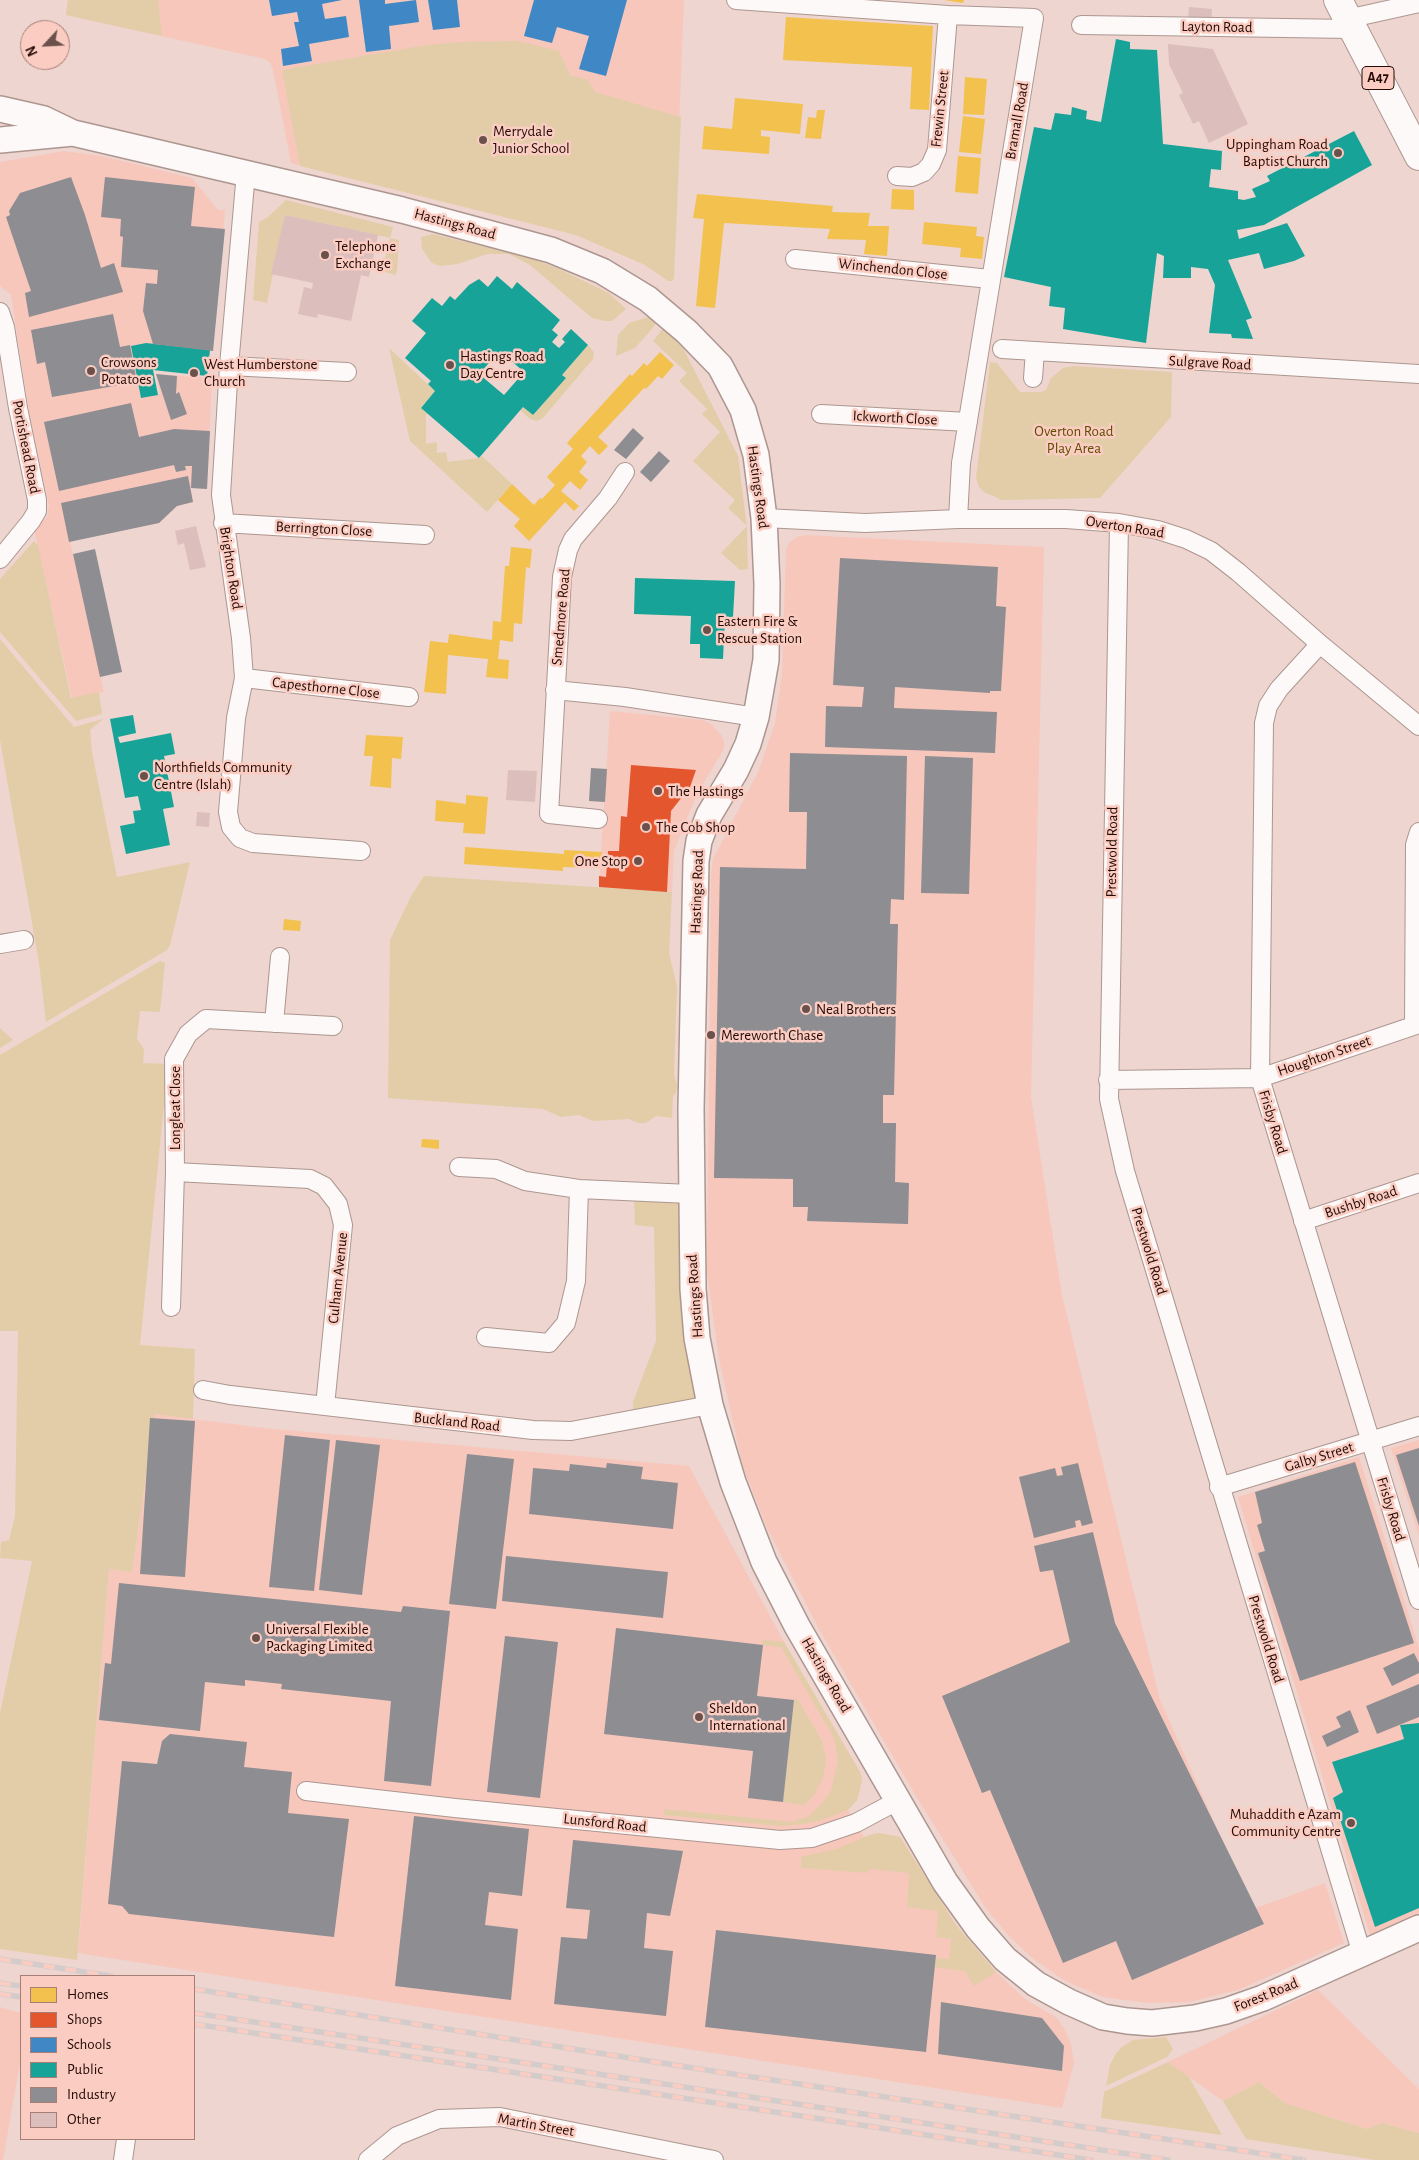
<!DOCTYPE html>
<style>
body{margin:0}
#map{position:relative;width:1419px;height:2160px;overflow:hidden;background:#eed5cf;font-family:"Alegreya Sans",sans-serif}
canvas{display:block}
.legend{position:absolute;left:20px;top:1975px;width:175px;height:165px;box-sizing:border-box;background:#fbcdc2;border:1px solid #a57f76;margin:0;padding:6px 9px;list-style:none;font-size:15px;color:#230a05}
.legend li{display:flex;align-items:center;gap:10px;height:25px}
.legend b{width:25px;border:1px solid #a57f76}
.north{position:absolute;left:20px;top:20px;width:50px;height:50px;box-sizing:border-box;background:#fbcdc2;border:1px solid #a57f76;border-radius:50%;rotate:245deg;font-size:14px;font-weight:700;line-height:20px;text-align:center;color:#230a05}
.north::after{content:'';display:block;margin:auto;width:18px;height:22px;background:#6a514c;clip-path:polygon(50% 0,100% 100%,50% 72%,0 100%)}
</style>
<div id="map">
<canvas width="1419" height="2160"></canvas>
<ul class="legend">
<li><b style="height:14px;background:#f2c14e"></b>Homes</li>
<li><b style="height:14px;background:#e4572e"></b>Shops</li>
<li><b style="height:14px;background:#3f88c5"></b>Schools</li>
<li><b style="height:14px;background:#17a398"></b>Public</li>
<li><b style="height:14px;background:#8d8d92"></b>Industry</li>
<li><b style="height:14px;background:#dcbebd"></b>Other</li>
</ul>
<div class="north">N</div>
</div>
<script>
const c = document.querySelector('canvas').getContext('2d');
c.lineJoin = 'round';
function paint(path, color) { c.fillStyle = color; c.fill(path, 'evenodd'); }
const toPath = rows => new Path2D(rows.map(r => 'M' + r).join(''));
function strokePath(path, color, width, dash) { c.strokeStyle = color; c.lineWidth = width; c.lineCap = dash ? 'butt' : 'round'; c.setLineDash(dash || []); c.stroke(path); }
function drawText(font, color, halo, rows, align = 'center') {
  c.font = font + ' "Alegreya Sans",sans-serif'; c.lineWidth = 5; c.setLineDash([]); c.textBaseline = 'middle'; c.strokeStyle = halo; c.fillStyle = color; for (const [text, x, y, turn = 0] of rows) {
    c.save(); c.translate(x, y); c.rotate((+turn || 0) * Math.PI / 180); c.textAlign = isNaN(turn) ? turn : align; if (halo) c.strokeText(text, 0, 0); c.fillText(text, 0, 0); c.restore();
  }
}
const built = toPath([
 [68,0,684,0,673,280,668,281,645,265,576,235,291,163,273,70,270,63,265,59,66,15],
 [64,151,102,156,192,178,218,210,225,210,213,351,146,343,131,346,141,398,160,394,156,374,212,378,207,489,191,488,193,502,177,506,159,523,70,541,104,692,72,698,34,529,47,517,49,505,31,424,11,295,0,286,0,162],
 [805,535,1044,547,1031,1097,1062,1295,1160,1700,1253,1909,1325,1883,1344,1943,1238,1990,1189,2002,1147,2003,1103,1997,1065,1981,1032,1958,1007,1934,985,1907,916,1796,820,1631,768,1530,743,1467,719,1359,707,1272,711,873,713,859,759,770,775,723,782,674,786,549,790,542,797,537],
 [610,711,703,720,712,725,721,734,724,742,724,749,697,794,674,851,672,892,599,887],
 [155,1414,264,1428,689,1466,784,1642,860,1772,862,1779,860,1791,857,1800,848,1810,864,1837,879,1833,900,1837,956,1925,996,1972,1025,1999,1057,2018,1065,2030,1071,2044,1074,2063,1062,2108,78,1953,109,1569,132,1572],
 [1419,1440,1419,1536,1391,1448],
 [1359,1457,1419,1648,1419,1913,1370,1935,1238,1497],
 [1318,1990,1419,2089,1419,2133,1382,2123,1367,2129,1285,2103,1259,2082,1223,2101,1168,2062],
 [0,2007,21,2013,21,2057,3,2160,0,2160]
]);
const green = toPath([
 [68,0,158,0,162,36,66,15],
 [518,41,559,51,570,75,588,80,595,92,681,117,674,278,672,281,668,281,645,265,576,235,300,166,282,70,426,45,459,42],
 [286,200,393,227,390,238,399,240,397,272,395,275,382,271,390,238,285,215,267,303,253,300,259,222,268,217],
 [433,234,531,258,559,269,609,293,626,309,612,321,605,321,592,318,530,265,509,254,487,254,458,264,440,266,432,263,422,249,421,237],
 [651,316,657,322,651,330,635,348,616,356,618,335,629,323],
 [664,327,683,348,738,456,747,528,748,569,740,570,721,553,747,526,728,508,735,500,693,461,720,432,702,414,707,409,679,381,687,373,653,341],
 [588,345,594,352,593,359,543,418,537,421,530,419,520,410,523,407,533,415,565,378,562,375],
 [389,348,435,391,421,407,426,413,426,444,437,442,437,453,446,452,448,462,479,458,482,456,512,484,487,512,410,441],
 [990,362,997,363,1020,392,1041,392,1046,390,1051,378,1063,368,1074,366,1172,372,1171,417,1100,498,1002,500,984,492,979,487,976,478],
 [34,541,38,545,71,698,99,692,102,714,76,721,0,632,0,579],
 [0,639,74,727,103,719,90,730,92,752,117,877,190,862,170,945,167,950,46,1022,39,963,0,740],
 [424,876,672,892,669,953,677,987,674,1076,677,1085,676,1093,673,1096,672,1118,656,1116,646,1123,638,1123,629,1119,593,1121,579,1115,561,1117,543,1109,388,1098,390,940,411,896],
 [160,961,165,963,160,1012,140,1011,137,1039,144,1049,143,1063,168,1064,140,1345,195,1349,193,1419,155,1414,132,1572,109,1569,77,1960,0,1949,0,1713,32,1561,0,1558,1,1542,9,1540,15,1516,18,1331,0,1331,0,1055],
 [0,1028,13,1040,0,1048],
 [690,1194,710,1405,633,1419,633,1402,656,1341,654,1227,635,1225,634,1197],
 [762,1640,784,1642,860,1772,862,1779,857,1800,848,1810,819,1821,802,1824,781,1826,664,1815,664,1809,792,1822,809,1816,823,1802,831,1791,838,1760,834,1738,781,1647,763,1645],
 [797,1698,822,1741,826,1759,823,1778,815,1794,804,1805,783,1802,794,1700],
 [879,1833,900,1837,956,1925,996,1972,974,1986,965,1971,934,1967,936,1958,949,1959,951,1939,936,1937,938,1911,907,1907,909,1873,869,1869,868,1873,801,1868,801,1857,839,1848,869,1835],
 [1166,2037,1173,2049,1167,2057,1106,2086,1110,2065,1116,2053,1122,2047,1133,2040],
 [1168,2062,1189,2077,1222,2135,1101,2118,1104,2092],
 [1259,2082,1285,2103,1367,2129,1382,2123,1419,2133,1419,2160,1375,2160,1246,2139,1223,2101]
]);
const homes = toPath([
 [944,0,964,0,963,3],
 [786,17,933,26,929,110,910,109,912,67,783,60],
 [965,77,987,79,984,115,963,114],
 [735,98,803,104,800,134,761,130,761,136,770,137,769,154,702,149,704,126,732,129],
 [817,110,825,110,821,139,805,138,808,117,816,118],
 [963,116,985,119,981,154,959,152],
 [958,156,981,158,978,194,955,192],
 [892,189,914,190,914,210,891,209],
 [697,194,833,206,832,212,870,213,868,226,889,226,887,256,864,254,866,240,827,239,830,229,724,223,715,308,696,306,704,219,693,218],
 [924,222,977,227,976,236,984,237,982,259,960,257,961,248,922,244],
 [660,352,674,365,662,379,658,376,646,389,644,388,598,437,608,446,599,455,590,446,581,456,587,462,579,472,588,480,580,490,570,481,561,491,579,506,574,511,565,502,529,541,514,526,520,519,498,500,512,484,534,505,540,498,542,499,555,485,547,477,573,449,567,443,630,374,632,376,644,363,647,366],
 [511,547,532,549,530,568,526,567,522,624,514,623,513,642,500,640,498,659,509,660,508,679,486,677,488,659,448,655,446,694,424,692,430,641,448,643,449,634,492,640,493,621,501,622,505,566,509,566],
 [366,735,403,737,401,759,392,758,391,788,370,786,373,756,364,756],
 [466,795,488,797,485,834,463,833,464,823,435,821,436,800,466,804],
 [465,847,564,854,564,850,602,852,600,868,563,867,563,871,464,864],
 [284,919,301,921,300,931,283,930],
 [422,1139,439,1140,439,1149,421,1147]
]);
const shops = toPath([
 [631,765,696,770,690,787,671,811,667,892,599,887,599,876,606,877,608,851,619,851,621,816,627,817]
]);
const schools = toPath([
 [269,0,342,0,322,4,325,19,346,16,349,37,309,44,312,61,283,66,281,49,299,46,294,22,299,22,297,12,272,16],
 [359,0,385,0,385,4,416,0,419,22,389,26,391,49,366,52],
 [428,0,457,0,460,27,433,30],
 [534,0,627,0,606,76,579,69,589,36,557,27,552,43,524,36]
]);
const public = toPath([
 [1116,39,1130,42,1130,49,1157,50,1163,144,1222,151,1221,170,1211,169,1209,187,1238,191,1238,199,1244,200,1256,197,1252,189,1270,181,1267,176,1354,131,1372,165,1264,225,1237,230,1239,239,1287,223,1305,256,1294,261,1264,269,1259,253,1228,260,1252,318,1246,320,1253,339,1232,338,1231,334,1209,333,1215,285,1208,269,1191,267,1191,278,1163,278,1164,256,1157,253,1146,343,1063,329,1065,308,1049,306,1051,287,1004,277,1034,127,1051,130,1055,113,1071,115,1072,107,1087,111,1086,119,1101,122],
 [497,276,512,289,517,282,560,320,552,330,558,335,552,342,559,348,565,342,562,339,571,329,588,345,562,375,566,378,533,415,523,407,479,458,421,408,435,391,428,384,431,381,405,358,426,333,412,321,432,298,442,306,450,296,455,300,469,285,479,279,488,287],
 [500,351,524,372,504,395,479,374],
 [146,343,210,350,207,376,153,370,158,395,141,398,131,346],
 [635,578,735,581,733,617,725,617,723,659,700,658,700,644,690,644,691,616,634,614],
 [133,715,136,733,118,737,120,743,171,733,175,754,164,756,174,807,163,809,170,845,126,854,120,826,135,823,133,811,141,810,138,796,125,798,110,719],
 [1419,1723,1419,1908,1375,1927,1333,1798,1343,1792,1332,1762,1404,1739,1400,1725]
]);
const industry = toPath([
 [71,177,85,215,101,268,114,263,123,292,29,317,25,293,31,291,6,217,10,215,9,211,20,193],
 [105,177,195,187,191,226,225,229,213,351,153,344,143,311,146,283,157,284,158,270,121,267,123,237,120,236,121,219,101,217],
 [113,314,120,347,130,345,137,382,52,397,45,362,37,364,31,330],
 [156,374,177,376,176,394,179,392,187,414,171,420],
 [131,403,139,437,174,429,210,431,207,489,191,488,192,466,185,466,186,470,176,472,174,465,59,491,44,422],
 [633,428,644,438,626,459,614,450],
 [659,451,670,461,651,482,640,472],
 [188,476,193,502,177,506,159,523,69,542,61,503],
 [95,549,122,672,100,677,73,554],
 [840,558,998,567,996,606,1006,607,1001,691,990,691,990,693,895,687,894,708,997,712,995,753,825,747,826,706,862,707,864,687,833,685],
 [790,753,907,756,904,900,891,899,890,924,898,924,894,1095,883,1095,883,1123,896,1123,895,1182,909,1183,908,1224,807,1221,808,1207,793,1207,793,1179,714,1178,720,867,806,869,807,812,789,812],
 [925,756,973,758,969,894,921,893],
 [591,768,607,769,605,802,589,801],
 [150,1418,195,1421,185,1577,140,1574],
 [285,1435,330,1440,314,1591,269,1587],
 [336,1440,380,1445,362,1595,319,1590],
 [1419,1448,1419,1526,1396,1455],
 [467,1454,514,1459,496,1609,449,1604],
 [1355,1462,1414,1643,1300,1681,1258,1553,1265,1551,1257,1525,1262,1523,1255,1492],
 [607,1463,643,1467,641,1479,678,1483,673,1529,529,1514,533,1468,569,1471,570,1464,606,1468],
 [1078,1463,1093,1523,1082,1526,1080,1520,1075,1521,1076,1527,1034,1538,1019,1477,1055,1468,1057,1476,1063,1475,1061,1467],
 [1093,1532,1115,1623,1264,1924,1132,1980,1116,1941,1063,1963,990,1790,982,1793,942,1696,1070,1642,1053,1570,1040,1572,1034,1546],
 [506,1556,668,1572,663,1618,502,1601],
 [119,1583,401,1612,403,1606,450,1611,431,1786,384,1781,391,1701,281,1689,282,1684,245,1680,245,1686,205,1682,200,1731,99,1720,105,1663,111,1664],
 [616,1628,763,1645,757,1696,794,1700,783,1802,748,1798,753,1751,604,1734],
 [505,1636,558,1642,540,1798,487,1792],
 [1414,1653,1419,1663,1419,1673,1392,1686,1383,1668],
 [1419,1684,1419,1717,1377,1734,1366,1706],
 [1350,1710,1359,1732,1327,1747,1322,1736,1341,1727,1336,1717],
 [170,1734,247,1742,244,1767,292,1772,288,1813,349,1819,334,1937,129,1914,122,1906,108,1904,122,1761,157,1764,162,1741],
 [414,1816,529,1829,522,1896,489,1892,485,1925,518,1929,511,2000,395,1986],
 [573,1840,683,1851,670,1916,647,1913,644,1948,673,1951,666,2016,554,2004,561,1937,587,1939,590,1910,566,1908],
 [716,1930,936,1955,926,2052,705,2027],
 [941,2002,1042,2018,1064,2046,1062,2071,938,2054]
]);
const building = toPath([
 [1189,7,1212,9,1211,22,1188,20],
 [1168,44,1213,49,1248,124,1209,143,1199,121,1193,124,1179,95,1183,93,1169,64],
 [285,215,378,235,369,277,361,275,351,321,318,314,317,318,298,314,304,287,312,289,313,283,271,274],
 [196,526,206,567,190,570,184,543,178,545,175,531],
 [508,770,537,771,535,802,506,800],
 [197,812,210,813,209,827,196,826]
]);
const street = toPath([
 [736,0,948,15,1034,18,961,463,958,519],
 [1347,19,1419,3],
 [1081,25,1352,29],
 [246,172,229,366,221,495,241,638,244,678,236,718,228,812,231,827,240,838,253,843,361,851],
 [897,176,912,177,924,172,931,164,937,150,948,15],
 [795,259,990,279],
 [0,312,5,327,18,408,37,500,37,511,31,521,0,559],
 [1002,349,1419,374],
 [229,366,347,372],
 [1033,378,1035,351],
 [821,414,968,422],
 [764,518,865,523,958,519,1066,519,1119,523,1158,530,1186,539,1211,551,1238,572,1320,644,1419,726],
 [223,523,425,535],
 [1119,523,1109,1099,1125,1171,1362,1954],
 [1320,644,1279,689,1268,706,1264,723,1260,1078,1419,1600],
 [244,678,409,697],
 [555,690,625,697,756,717],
 [598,819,549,814,562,577,568,550,573,539,608,498,625,472],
 [0,944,24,940],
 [274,1023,280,957],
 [1414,1025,1415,845,1419,832],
 [1108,1080,1260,1078,1419,1024],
 [459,1167,496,1169,525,1181,579,1189,690,1194],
 [175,1172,310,1179,324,1186,338,1204,343,1225,325,1406],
 [1303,1221,1419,1183],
 [171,1307,175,1172,174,1059,188,1034,206,1019,333,1026],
 [486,1337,549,1343,566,1323,576,1281,579,1189],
 [203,1390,230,1395,533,1430,571,1431,710,1405],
 [1219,1487,1419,1426],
 [306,1791,455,1808,780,1840,812,1838,856,1823,897,1801],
 [123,2160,126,2139],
 [368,2160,397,2136,439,2119,500,2117,714,2160]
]);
const secondary = toPath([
 [0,109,44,119,71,132],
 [0,140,73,133,402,210,551,250,602,271,648,299,687,332,720,366,743,410,756,455,764,518,767,584,766,660,756,717,748,744,736,770,709,815,699,841,696,861,691,1109,693,1289,697,1338,710,1405,733,1482,764,1562,797,1626,945,1882,978,1928,1005,1959,1036,1984,1069,2002,1103,2017,1127,2021,1152,2023,1195,2018,1226,2011,1263,1998,1419,1928]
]);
const primary = toPath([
 [1338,0,1419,156]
]);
const rail = toPath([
 [0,1959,111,1976],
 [0,1983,21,1986],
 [194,1989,706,2070,1304,2160],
 [0,1994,21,1997],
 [194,2013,1168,2160],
 [194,2024,1091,2160]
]);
const markers = [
 [483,140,5,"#6a514c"],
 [1338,153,5,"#6a514c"],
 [325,255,5,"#6a514c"],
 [450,365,5,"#6a514c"],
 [91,371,5,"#6a514c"],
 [194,373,5,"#6a514c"],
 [707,630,5,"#6a514c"],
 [144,776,5,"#6a514c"],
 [658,791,5,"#6a514c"],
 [646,827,5,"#6a514c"],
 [638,861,5,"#6a514c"],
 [806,1009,5,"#6a514c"],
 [711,1035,5,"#6a514c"],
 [256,1638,5,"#6a514c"],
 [699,1717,5,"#6a514c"],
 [1351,1823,5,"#6a514c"]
];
const shields = [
 [1378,78,32]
];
const shieldNames = [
 ["A47",1378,78]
];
const streetNames = [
 ["Layton Road",1217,27,1],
 ["Frewin Street",940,109,-84],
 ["Bramall Road",1017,121,-80],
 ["Hastings Road",455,224,15],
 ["Winchendon Close",893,269,6],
 ["Sulgrave Road",1210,363,3],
 ["Ickworth Close",895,418,3],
 ["Portishead Road",26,447,79],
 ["Hastings Road",758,487,82],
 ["Overton Road",1125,527,9],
 ["Berrington Close",324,529,3],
 ["Brighton Road",231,568,81],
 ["Smedmore Road",561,617,-85],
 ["Capesthorne Close",326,688,6],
 ["Prestwold Road",1112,852,-89],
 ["Hastings Road",697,892,-88],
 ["Houghton Street",1324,1056,-19],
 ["Longleat Close",175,1108,-90],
 ["Frisby Road",1273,1122,73],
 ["Bushby Road",1361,1202,-18],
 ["Prestwold Road",1149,1251,73],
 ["Culham Avenue",338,1278,-84],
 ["Hastings Road",695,1296,-94],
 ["Buckland Road",457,1422,6],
 ["Galby Street",1319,1457,-17],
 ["Frisby Road",1391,1509,73],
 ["Prestwold Road",1266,1639,73],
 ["Hastings Road",826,1675,60],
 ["Lunsford Road",605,1823,6],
 ["Forest Road",1266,1995,-22],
 ["Martin Street",536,2125,10]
];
const poiNames = [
 ["Merrydale",493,131],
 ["Junior School",493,148],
 ["Uppingham Road",1328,144,"right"],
 ["Baptist Church",1328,161,"right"],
 ["Telephone",335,246],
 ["Exchange",335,263],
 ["Hastings Road",460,356],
 ["Day Centre",460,373],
 ["Crowsons",101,362],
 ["Potatoes",101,379],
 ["West Humberstone",204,364],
 ["Church",204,381],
 ["Eastern Fire &",717,621],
 ["Rescue Station",717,638],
 ["Northfields Community",154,767],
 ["Centre (Islah)",154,784],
 ["The Hastings",668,791],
 ["The Cob Shop",656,827],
 ["One Stop",628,861,"right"],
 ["Neal Brothers",816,1009],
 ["Mereworth Chase",721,1035],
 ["Universal Flexible",266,1629],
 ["Packaging Limited",266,1646],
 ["Sheldon",709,1708],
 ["International",709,1725],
 ["Muhaddith e Azam",1341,1814,"right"],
 ["Community Centre",1341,1831,"right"]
];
const parkNames = [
 ["Overton Road",1074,431],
 ["Play Area",1074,448]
];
paint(built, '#f7c7bc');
paint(green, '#e3cda8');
paint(homes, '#f2c14e');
paint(shops, '#e4572e');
paint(schools, '#3f88c5');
paint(public, '#17a398');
paint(industry, '#8d8d92');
paint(building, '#dcbebd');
strokePath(street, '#ad9690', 20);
strokePath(secondary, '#ad9690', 28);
strokePath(primary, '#ad9690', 30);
strokePath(street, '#fcf9f8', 18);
strokePath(secondary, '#fcf9f8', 25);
strokePath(primary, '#fcf9f8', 28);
strokePath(rail, '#d4cccb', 5.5);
strokePath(rail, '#fbcdc2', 4, [11]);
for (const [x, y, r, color] of markers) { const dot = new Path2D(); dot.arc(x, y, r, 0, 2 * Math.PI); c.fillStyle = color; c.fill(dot); strokePath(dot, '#fbcdc2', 2); }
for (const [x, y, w] of shields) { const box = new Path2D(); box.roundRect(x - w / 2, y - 11.5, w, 23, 4); c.fillStyle = '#fbcdc2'; c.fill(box); strokePath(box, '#230a05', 1); }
drawText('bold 14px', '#230a05', null, shieldNames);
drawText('15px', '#230a05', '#fbcdc2', streetNames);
drawText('15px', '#230a05', '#fbcdc2', poiNames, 'left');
drawText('15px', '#604d00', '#fbcdc2', parkNames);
</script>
